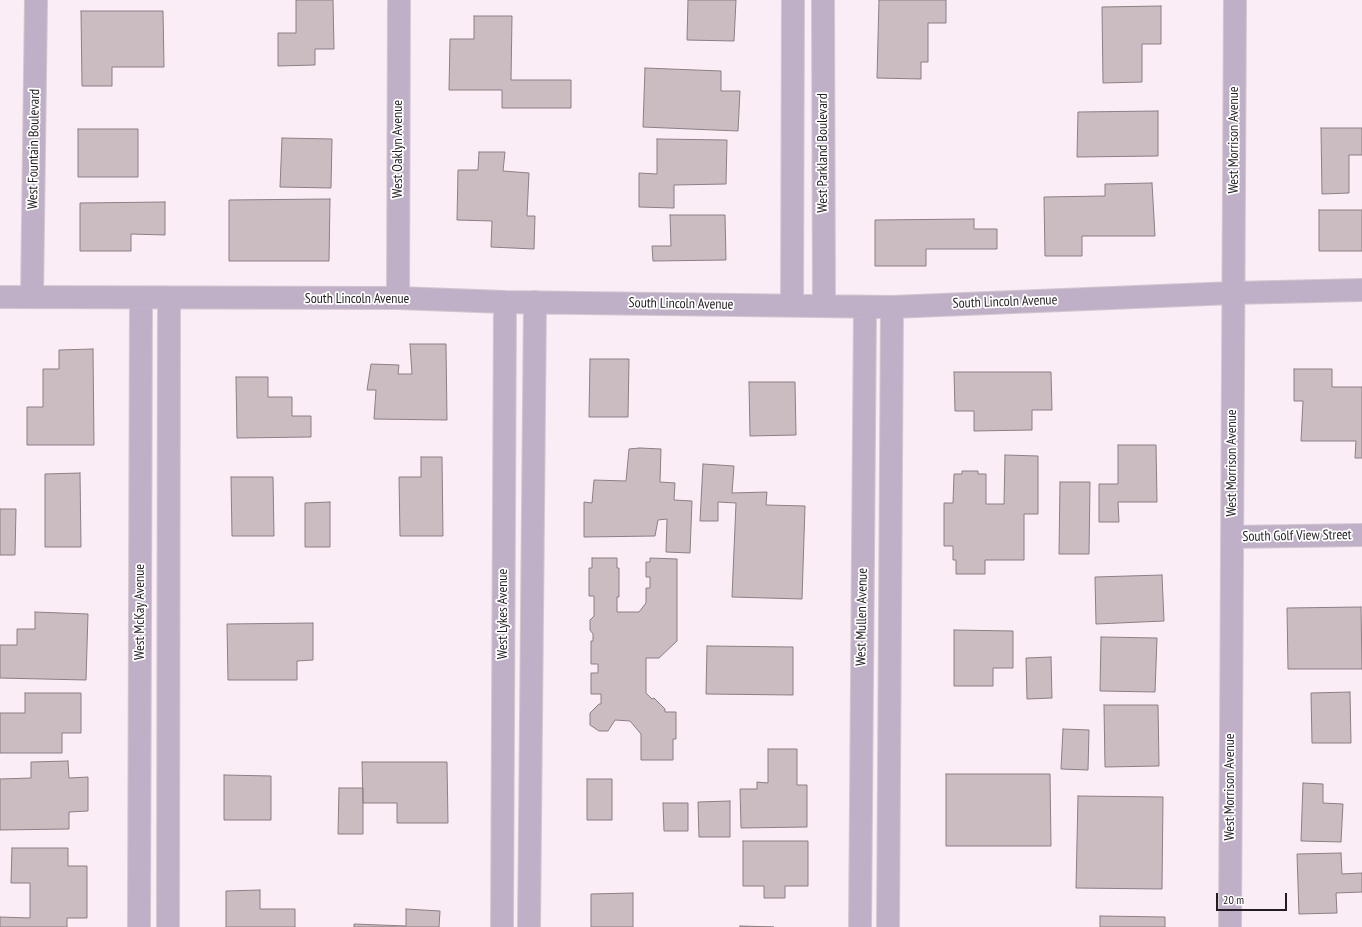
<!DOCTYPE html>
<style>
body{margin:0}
#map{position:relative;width:1362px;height:927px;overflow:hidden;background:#faedf6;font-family:"PT Sans Narrow",sans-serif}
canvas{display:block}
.scale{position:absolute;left:1216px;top:893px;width:71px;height:18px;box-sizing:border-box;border:2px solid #211d20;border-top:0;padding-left:5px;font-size:12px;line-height:14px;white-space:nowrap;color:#211d20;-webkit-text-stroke:3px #fff;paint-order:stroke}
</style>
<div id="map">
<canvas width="1362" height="927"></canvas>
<div class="scale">20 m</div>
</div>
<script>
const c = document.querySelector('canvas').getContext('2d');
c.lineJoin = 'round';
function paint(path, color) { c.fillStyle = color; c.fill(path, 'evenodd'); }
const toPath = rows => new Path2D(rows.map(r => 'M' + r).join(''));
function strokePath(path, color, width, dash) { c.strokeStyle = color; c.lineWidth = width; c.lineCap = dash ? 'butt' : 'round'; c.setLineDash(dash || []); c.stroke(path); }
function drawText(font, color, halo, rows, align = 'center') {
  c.font = font + ' "PT Sans Narrow",sans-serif'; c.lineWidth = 3.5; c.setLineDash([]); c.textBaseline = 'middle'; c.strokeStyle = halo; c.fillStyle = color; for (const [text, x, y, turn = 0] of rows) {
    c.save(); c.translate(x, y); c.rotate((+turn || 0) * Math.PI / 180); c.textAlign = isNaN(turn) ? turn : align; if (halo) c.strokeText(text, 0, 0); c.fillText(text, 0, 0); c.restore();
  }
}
const building = toPath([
 [296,0,333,0,334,49,315,49,315,65,278,66,278,33,296,33,296,0],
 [688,0,736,0,734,41,687,40,688,0],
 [879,0,946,0,946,23,928,23,928,62,921,62,921,79,877,78,879,0],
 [1161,6,1161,44,1142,44,1142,82,1103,83,1102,7,1161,6],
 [81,11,163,11,164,67,112,67,112,86,82,86,81,11],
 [474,16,512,16,511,80,571,80,571,108,502,108,502,90,449,90,450,39,474,39,474,16],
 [645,68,721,71,721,91,740,91,738,131,643,127,645,68],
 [1158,111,1158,156,1077,157,1078,112,1158,111],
 [1321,128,1362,128,1362,155,1349,155,1349,193,1322,194,1321,128],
 [78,129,138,129,138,177,78,177,78,129],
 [282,138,332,139,331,188,280,187,282,138],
 [657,139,727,140,726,184,674,185,674,208,639,207,639,173,657,174,657,139],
 [479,152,505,152,503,171,529,173,527,216,535,216,534,249,491,247,492,221,457,220,458,170,478,170,479,152],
 [1152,183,1155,236,1082,236,1082,256,1045,256,1044,197,1105,196,1105,184,1152,183],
 [330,199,329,261,229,261,229,200,330,199],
 [165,202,165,235,131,234,131,251,80,251,80,203,165,202],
 [1319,210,1362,210,1362,251,1319,251,1319,210],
 [670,215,725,215,726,260,653,261,652,246,671,246,670,215],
 [974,219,974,229,997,229,997,249,926,249,926,266,875,266,875,220,974,219],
 [410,344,446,344,447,420,374,419,376,390,367,390,371,364,399,365,398,374,412,374,410,344],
 [93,349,94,445,27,445,27,407,43,407,43,369,59,369,59,350,93,349],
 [590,359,629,359,628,417,589,417,590,359],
 [1294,369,1332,369,1332,387,1362,387,1362,458,1355,458,1356,441,1301,441,1303,401,1294,401,1294,369],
 [954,372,1051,372,1052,410,1032,410,1032,430,974,431,974,411,955,411,954,372],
 [236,377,268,377,268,397,292,397,292,416,311,416,311,437,237,438,236,377],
 [749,382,795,382,796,435,750,436,749,382],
 [1118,445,1156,445,1157,502,1118,502,1119,522,1099,522,1099,484,1118,484,1118,445],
 [640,448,661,449,660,482,675,483,674,500,692,501,690,553,666,552,667,519,658,520,655,536,584,537,584,502,592,503,594,480,626,481,629,449,640,448],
 [1005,455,1038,456,1038,514,1024,514,1024,560,985,560,985,574,956,574,956,560,953,560,953,546,944,546,944,503,953,503,954,474,962,474,962,471,978,471,978,474,986,474,986,504,1004,504,1005,455],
 [421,457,442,457,443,536,400,536,399,477,421,477,421,457],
 [703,464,734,466,732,493,767,492,766,505,805,506,802,599,732,597,736,503,718,502,718,521,700,521,703,464],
 [80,473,81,547,45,547,45,474,80,473],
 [231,477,273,477,274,536,232,536,231,477],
 [1060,482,1090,482,1089,554,1059,554,1060,482],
 [330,502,330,547,305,547,305,503,330,502],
 [0,509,16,509,15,555,0,555,0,509],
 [592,558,617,558,617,568,619,568,619,597,617,597,617,612,639,612,646,603,646,588,650,588,650,577,646,577,646,562,650,562,650,558,677,559,677,641,659,658,646,658,646,693,652,699,654,698,665,709,665,712,676,712,676,739,673,739,673,760,641,760,641,734,630,721,615,720,608,731,599,731,590,725,590,713,599,704,601,704,601,694,591,694,591,673,598,673,598,664,591,664,591,641,593,641,593,634,590,630,590,620,594,616,594,596,589,596,589,568,592,568,592,558],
 [1162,575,1164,621,1096,624,1095,577,1162,575],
 [1361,607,1362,669,1288,669,1287,608,1361,607],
 [35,612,88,614,86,680,0,678,0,645,17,645,17,629,35,629,35,612],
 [313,623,313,660,297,661,297,680,228,680,227,624,313,623],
 [954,630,1013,631,1013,668,993,668,993,686,954,686,954,630],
 [1101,637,1157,638,1155,692,1100,691,1101,637],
 [707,646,793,647,793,695,706,694,707,646],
 [1051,657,1052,698,1027,699,1026,658,1051,657],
 [1350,692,1351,743,1312,743,1311,693,1350,692],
 [25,693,81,693,81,733,62,733,62,753,0,753,0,713,25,713,25,693],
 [1104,705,1158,705,1159,766,1105,767,1104,705],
 [1063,729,1089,730,1088,770,1061,769,1063,729],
 [768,749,797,749,797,785,807,785,807,827,741,828,740,789,757,789,757,782,768,783,768,749],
 [68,761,69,778,88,777,88,811,69,812,69,829,0,830,0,779,31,778,31,762,68,761],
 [362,762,447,762,448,823,397,823,397,803,363,803,362,762],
 [946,774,1050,774,1051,846,946,846,946,774],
 [224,775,271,776,271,820,224,820,224,775],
 [587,779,612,779,612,820,587,820,587,779],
 [1303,783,1323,784,1323,803,1343,804,1341,842,1301,841,1303,783],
 [339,788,363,788,363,834,338,834,339,788],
 [1078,796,1163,797,1162,889,1076,888,1078,796],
 [730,801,730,837,699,837,698,802,730,801],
 [663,803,688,803,688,831,664,831,663,803],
 [743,841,808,841,808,886,785,886,785,898,764,898,764,886,743,886,743,841],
 [12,848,68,848,68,866,87,866,87,918,67,918,67,927,0,927,0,917,30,918,30,883,11,883,12,848],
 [1341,853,1342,874,1362,873,1362,892,1336,893,1337,913,1299,914,1297,854,1341,853],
 [260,890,260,909,295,909,295,927,226,927,226,891,260,890],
 [633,893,633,927,591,927,591,894,633,893],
 [406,909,440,911,439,927,354,927,354,924,406,926,406,909],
 [1100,916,1165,917,1165,927,1100,927,1100,916],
 [740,926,774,927,740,927,740,926]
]);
const minor = toPath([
 [823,0,824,306],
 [0,297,398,298,505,302,892,307,1233,293,1362,290],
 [32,297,36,0],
 [398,298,399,0],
 [792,305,793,0],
 [1232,537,1362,535],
 [139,927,141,298],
 [168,927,169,298],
 [502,927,505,302],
 [529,927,535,302],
 [860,927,865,307],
 [888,927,892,307],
 [1230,927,1235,0]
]);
const streetNames = [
 ["West Morrison Avenue",1234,140,-90],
 ["West Fountain Boulevard",34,149,-89],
 ["West Oaklyn Avenue",398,149,-90],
 ["West Parkland Boulevard",823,153,-90],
 ["South Lincoln Avenue",357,299],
 ["South Lincoln Avenue",1005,302,-2],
 ["South Lincoln Avenue",681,304,1],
 ["West Morrison Avenue",1232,463,-90],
 ["South Golf View Street",1297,536,-1],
 ["West McKay Avenue",140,612,-90],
 ["West Lykes Avenue",503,614,-90],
 ["West Mullen Avenue",862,617,-89],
 ["West Morrison Avenue",1230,787,-90]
];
paint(building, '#cabcc0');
strokePath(building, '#8c7f83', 1);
strokePath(minor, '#d3c8cf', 24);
strokePath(minor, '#c0b0c7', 22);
drawText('14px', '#211d20', '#fff', streetNames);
</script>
